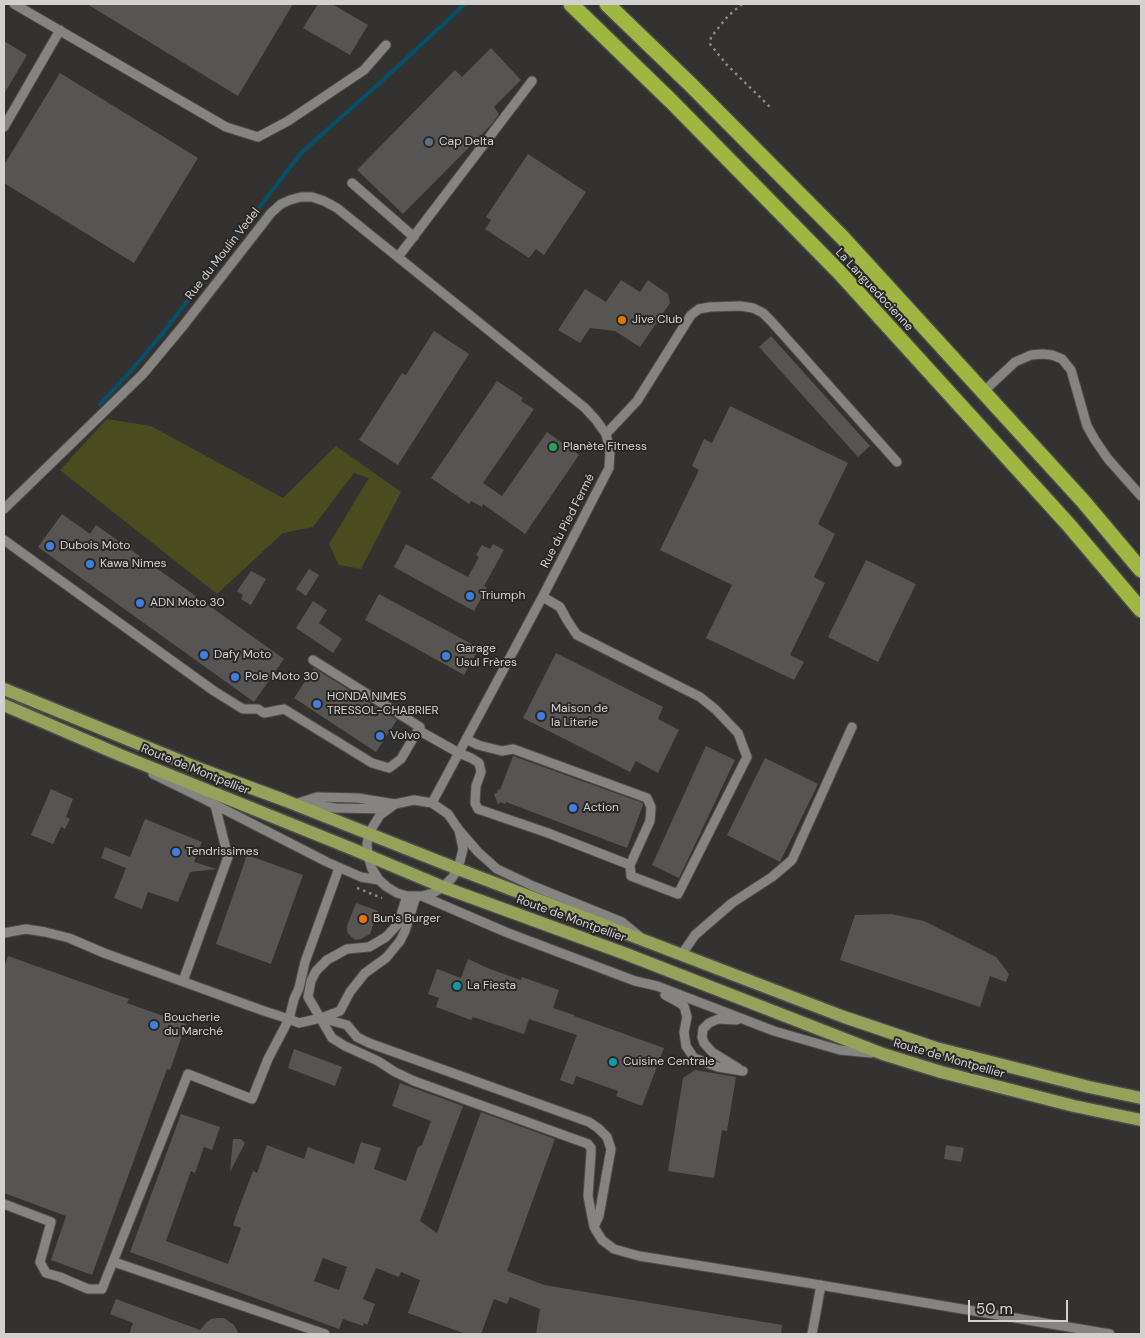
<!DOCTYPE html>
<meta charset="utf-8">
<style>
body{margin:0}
#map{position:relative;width:1145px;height:1338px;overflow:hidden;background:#343230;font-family:"DM Sans",sans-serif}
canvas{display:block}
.frame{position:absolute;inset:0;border:5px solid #d3d1d0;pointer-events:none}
.scale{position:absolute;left:968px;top:1300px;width:100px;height:22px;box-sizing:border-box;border:2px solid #d3d1d0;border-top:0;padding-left:6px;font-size:15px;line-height:18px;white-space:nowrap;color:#d3d1d0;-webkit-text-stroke:4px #2a2826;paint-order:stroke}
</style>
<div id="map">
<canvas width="1145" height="1338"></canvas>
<div class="frame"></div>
<div class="scale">50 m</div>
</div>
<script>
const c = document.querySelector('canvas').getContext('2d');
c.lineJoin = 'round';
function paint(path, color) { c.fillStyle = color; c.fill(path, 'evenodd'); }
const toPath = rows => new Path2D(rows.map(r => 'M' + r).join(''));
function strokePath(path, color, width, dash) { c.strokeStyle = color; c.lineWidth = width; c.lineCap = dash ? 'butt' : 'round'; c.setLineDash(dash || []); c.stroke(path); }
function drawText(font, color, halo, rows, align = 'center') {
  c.font = font + ' "DM Sans",sans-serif'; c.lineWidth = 4; c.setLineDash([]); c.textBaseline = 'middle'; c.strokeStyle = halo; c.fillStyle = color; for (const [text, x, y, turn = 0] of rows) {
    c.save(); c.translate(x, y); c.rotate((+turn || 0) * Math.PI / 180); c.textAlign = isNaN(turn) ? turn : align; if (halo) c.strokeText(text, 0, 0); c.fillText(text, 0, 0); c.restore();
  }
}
const green = toPath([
 [107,419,151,426,283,498,336,446,401,492,361,569,339,565,329,544,369,478,354,473,313,527,283,533,217,594,60,470]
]);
const stream = toPath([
 [100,404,129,373,162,334,301,153,382,81,465,4]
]);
const building = toPath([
 [87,4,293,4,238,96],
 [318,4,332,4,368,25,350,55,303,28],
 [4,41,27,55,4,94],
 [491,48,521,80,494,107,499,114,492,124,403,214,357,170,455,70,462,77],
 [60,73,198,158,134,263,4,183,4,165],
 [528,154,586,192,544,255,536,249,529,258,485,229,491,220,486,217],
 [621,280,640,292,648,280,668,294,670,303,640,347,615,331,590,328,580,343,558,330,585,289,606,302],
 [434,331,469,354,398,465,359,440,402,373,406,375],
 [771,336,870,446,858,457,759,347],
 [497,381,523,398,521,401,534,409,483,483,502,496,547,432,579,455,525,534,483,504,482,507,471,501,469,504,431,478],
 [730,406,848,463,818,524,835,534,814,577,825,583,790,655,804,662,794,680,706,638,732,585,660,550,699,470,692,466,704,439,712,443],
 [62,514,90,534,96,525,284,659,254,702,38,547],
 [406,544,468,577,479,557,476,555,482,545,490,549,493,544,504,550,484,586,487,588,474,611,394,567],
 [866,560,916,584,878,662,828,637],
 [309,569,319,575,306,596,296,589],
 [251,571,266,579,251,605,241,599,243,595,237,591],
 [379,594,479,648,464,675,365,620],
 [313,601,327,610,319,623,342,639,333,653,296,628],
 [556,653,663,707,658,719,679,730,658,773,636,761,630,772,523,718],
 [314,668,397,720,376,752,294,698],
 [706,746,735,760,679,878,652,865],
 [513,756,643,803,643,805,627,848,506,802,505,804,501,802,498,804,494,794,497,793,498,789,500,790],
 [765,758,818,784,780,862,727,835],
 [51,789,73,799,66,817,70,819,65,829,61,827,53,844,31,835],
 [145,819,202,842,194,862,217,869,190,872,178,902,148,892,142,909,114,898,126,868,101,858,105,847,130,857],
 [247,855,303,875,271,964,216,944],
 [356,903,378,911,370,934,361,939,356,940,351,937,347,932,347,926],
 [891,914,924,921,996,957,1009,974,1006,982,990,976,980,1007,840,960,855,915],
 [8,956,129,999,127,1003,186,1024,170,1070,167,1069,92,1275,51,1260,66,1216,4,1193,4,968],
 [468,959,490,969,521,980,522,977,559,990,553,1008,574,1015,574,1016,664,1048,642,1106,616,1096,618,1091,576,1076,573,1085,560,1080,577,1035,529,1019,524,1034,473,1017,471,1020,436,1007,439,998,428,994,437,969,461,978],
 [294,1049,342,1067,335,1086,288,1068],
 [695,1070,736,1077,727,1131,722,1130,714,1178,668,1171,683,1078],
 [400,1083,463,1106,420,1221,437,1233,481,1112,555,1139,507,1271,544,1285,782,1325,781,1334,536,1334,540,1309,510,1297,507,1304,494,1299,481,1334,466,1334,408,1313,420,1280,401,1272,399,1277,376,1268,363,1299,375,1304,367,1325,364,1323,363,1326,343,1319,339,1329,130,1252,181,1114,220,1127,212,1150,204,1147,195,1173,191,1171,166,1241,228,1264,241,1228,233,1225,236,1216,253,1171,257,1173,267,1145,304,1159,308,1147,354,1164,361,1142,381,1148,374,1169,406,1181,418,1147,422,1145,431,1121,392,1106],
 [323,1258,347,1267,339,1290,314,1281],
 [233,1139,241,1139,245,1143,230,1172],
 [946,1145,964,1148,961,1162,944,1159],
 [116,1299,200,1330,206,1323,211,1319,217,1318,224,1318,234,1325,239,1334,129,1334,133,1323,110,1314]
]);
const path = toPath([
 [742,4,728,16,711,37,710,44,727,65,771,108],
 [357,888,382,898]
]);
const minor = toPath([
 [14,4,226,127,258,137,288,121,364,70,386,45],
 [4,127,60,30],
 [352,183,414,237],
 [398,257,532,81],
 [983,392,1015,362,1031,355,1042,354,1052,355,1062,359,1071,370,1087,426,1095,440,1108,459,1141,496],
 [4,509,143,374,183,326,271,213,281,204,290,200,301,197,312,197,324,201,337,208,585,408,596,420,606,434],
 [4,540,214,691,243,709,258,709,264,713,284,709,372,763,389,768,401,759,418,730,459,753,471,758,479,763,481,772,476,786,475,803,478,809,548,833,630,865,650,821,651,807,647,798,513,749,502,751,478,745,466,739],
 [543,597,560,607,567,620,577,635,700,697,715,709,738,733,747,757,678,894,631,876,630,865],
 [313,660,420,727,418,730],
 [153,774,202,798,327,862,361,877,379,880],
 [298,803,317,797,358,798,395,804,414,800,432,803,448,814,459,830,478,852,497,869,533,886,622,922,639,936],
 [301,803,336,808,388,809],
 [432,803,545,592,609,468,610,451,606,434,637,401,691,315,699,309,710,307,740,306,753,308,763,313,771,321,897,462],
 [395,804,380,815,369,833,367,844,368,856,372,869,379,880,387,887,397,893,407,896,422,896,433,893,443,887,452,878,458,869,463,849,459,830],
 [407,896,398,924,386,937,369,947,347,949,327,960,316,971,311,981,308,997,332,1038,345,1046,378,1061,395,1072,414,1081,588,1144,591,1148,591,1154,588,1196,594,1227,602,1240,614,1249,639,1256,802,1282,1110,1334],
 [422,896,508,933,635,981,657,986,774,1031,840,1050,871,1053],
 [4,933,26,929,45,932,69,938,104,953,264,1011,289,1019,299,1023,321,1018,340,1011,350,992,365,973,386,958,400,941,405,931,416,896],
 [682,954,695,935,732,903,772,877,792,860,852,727],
 [183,981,228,857,215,805],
 [665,995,678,1002,684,1006,687,1017,684,1032,686,1046,694,1058,718,1067,743,1071],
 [321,1018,347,1025,357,1037,369,1043,589,1122,598,1128,607,1137,611,1149,602,1199,599,1216,594,1227],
 [737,1020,718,1019,709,1023,703,1029,702,1037,704,1043,712,1052,738,1068],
 [4,1204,51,1222,40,1262,46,1273,60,1277,88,1289,102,1289,188,1074,252,1099,268,1059,289,1019,294,999,299,988,305,962,339,868],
 [114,1262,325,1334],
 [812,1334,821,1285]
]);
const major = toPath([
 [4,689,203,770,284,800,458,869,844,1017,936,1048,1089,1087,1141,1098],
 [4,705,120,755,355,850,443,887,626,954,883,1054,941,1072,1074,1106,1141,1120]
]);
const highway = toPath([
 [571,4,672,102,840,273,1068,524,1141,610],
 [607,4,691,85,842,237,1083,501,1141,570]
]);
const markers = [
 [429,142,5,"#5c6f8a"],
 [622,320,5,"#e8710a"],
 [553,447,5,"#2e9e5b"],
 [50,546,5,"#3f7fe0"],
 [90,564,5,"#3f7fe0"],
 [470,596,5,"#3f7fe0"],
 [140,603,5,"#3f7fe0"],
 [204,655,5,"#3f7fe0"],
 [446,656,5,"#3f7fe0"],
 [235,677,5,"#3f7fe0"],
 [317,704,5,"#3f7fe0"],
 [541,716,5,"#3f7fe0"],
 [380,736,5,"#3f7fe0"],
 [573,808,5,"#3f7fe0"],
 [176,852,5,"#3f7fe0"],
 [363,919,5,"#e8710a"],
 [457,986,5,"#0f9aa8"],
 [154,1025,5,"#3f7fe0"],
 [613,1062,5,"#0f9aa8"]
];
const poiNames = [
 ["Cap Delta",439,142],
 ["Jive Club",632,320],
 ["Planète Fitness",563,447],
 ["Dubois Moto",60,546],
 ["Kawa Nimes",100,564],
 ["Triumph",480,596],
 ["ADN Moto 30",150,603],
 ["Garage",456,649],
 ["Usul Frères",456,663],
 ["Dafy Moto",214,655],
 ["Pole Moto 30",245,677],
 ["HONDA NIMES",327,697],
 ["TRESSOL-CHABRIER",327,711],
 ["Maison de",551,709],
 ["la Literie",551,723],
 ["Volvo",390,736],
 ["Action",583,808],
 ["Tendrissimes",186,852],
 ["Bun's Burger",373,919],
 ["La Fiesta",467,986],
 ["Boucherie",164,1018],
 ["du Marché",164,1032],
 ["Cuisine Centrale",623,1062]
];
const streetNames = [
 ["Rue du Moulin Vedel",223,254,-52],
 ["La Languedocienne",874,290,47],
 ["Rue du Pied Fermé",568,521,-63],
 ["Route de Montpellier",195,770,22],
 ["Route de Montpellier",571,919,20],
 ["Route de Montpellier",949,1059,16]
];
paint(green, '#4a4c20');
strokePath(stream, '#035268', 4);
paint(building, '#575553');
strokePath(minor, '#4f4d4c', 11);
strokePath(major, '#4f4d4c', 15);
strokePath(highway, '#4f4d4c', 18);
strokePath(path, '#898786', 2.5, [2.5, 4]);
strokePath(minor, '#868481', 9);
strokePath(major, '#95a25a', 12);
strokePath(highway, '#9fb640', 15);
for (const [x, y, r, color] of markers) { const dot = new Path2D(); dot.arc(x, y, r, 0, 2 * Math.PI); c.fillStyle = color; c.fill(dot); strokePath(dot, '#2a2826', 2); }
drawText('12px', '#d3d1d0', '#2a2826', poiNames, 'left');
drawText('12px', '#d3d1d0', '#2a2826', streetNames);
</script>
